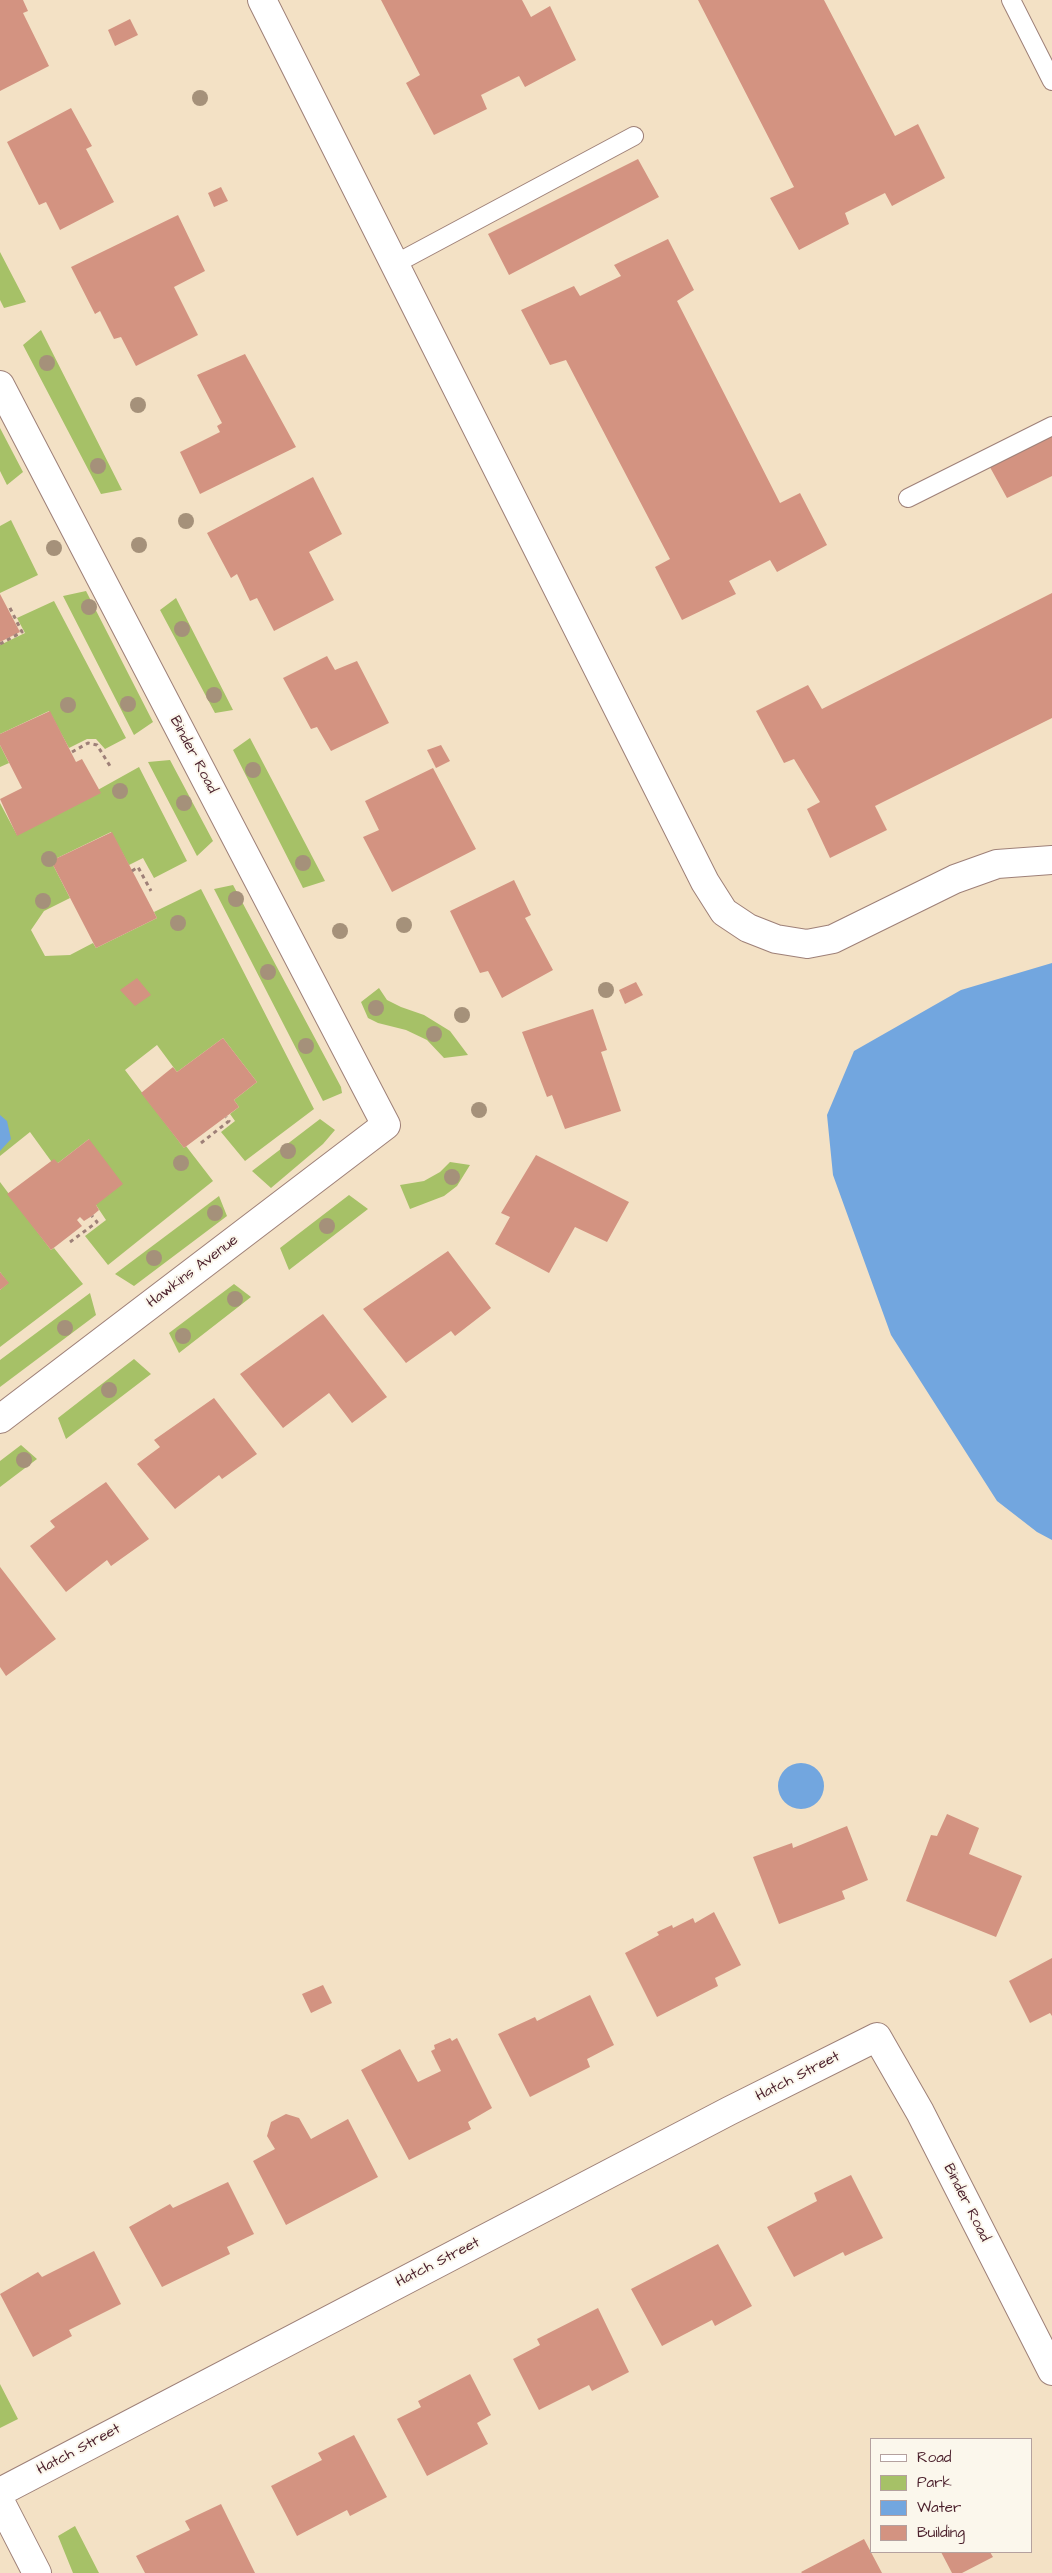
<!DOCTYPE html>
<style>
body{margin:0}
#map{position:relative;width:1052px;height:2573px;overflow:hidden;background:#f3e1c5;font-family:"Architects Daughter",sans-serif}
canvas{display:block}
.legend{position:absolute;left:870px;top:2438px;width:162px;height:115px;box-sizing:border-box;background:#fbf7ec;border:1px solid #b4a19f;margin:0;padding:6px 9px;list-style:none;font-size:15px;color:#4a1f2b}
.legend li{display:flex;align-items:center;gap:10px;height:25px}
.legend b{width:25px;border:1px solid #b4a19f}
</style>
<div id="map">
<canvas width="1052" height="2573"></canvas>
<ul class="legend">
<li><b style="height:6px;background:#fff"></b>Road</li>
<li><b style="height:14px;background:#a6c167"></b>Park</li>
<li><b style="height:14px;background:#72a6df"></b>Water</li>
<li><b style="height:14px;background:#d39381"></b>Building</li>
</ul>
</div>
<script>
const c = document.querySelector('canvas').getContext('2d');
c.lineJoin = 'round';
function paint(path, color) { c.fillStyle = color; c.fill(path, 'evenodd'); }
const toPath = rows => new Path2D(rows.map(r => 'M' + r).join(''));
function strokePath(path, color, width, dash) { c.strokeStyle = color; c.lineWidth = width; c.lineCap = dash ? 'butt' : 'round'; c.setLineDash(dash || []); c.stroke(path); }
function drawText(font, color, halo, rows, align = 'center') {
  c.font = font + ' "Architects Daughter",sans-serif'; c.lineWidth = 4; c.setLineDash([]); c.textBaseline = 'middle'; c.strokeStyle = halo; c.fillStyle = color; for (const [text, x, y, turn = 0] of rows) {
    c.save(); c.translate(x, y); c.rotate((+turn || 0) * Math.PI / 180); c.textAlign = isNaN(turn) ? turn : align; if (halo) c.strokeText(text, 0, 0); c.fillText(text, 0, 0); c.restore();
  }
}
const green = toPath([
 [0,252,26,302,4,308,0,300],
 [41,330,122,490,101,494,23,345],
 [0,428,23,472,7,485,0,471],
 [11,520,38,575,0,593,0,526],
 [86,591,153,722,134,735,63,596],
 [176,598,233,710,215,713,160,610],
 [54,601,126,738,105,749,96,739,87,739,69,748,49,711,0,734,0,645,25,633,17,618],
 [250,738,325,881,303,888,233,750],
 [0,745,9,763,0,767],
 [170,760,213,841,197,856,148,762],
 [139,767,187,861,154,878,143,858,129,865,111,832,51,861,70,898,44,911,31,930,45,956,70,955,93,943,96,948,157,918,154,912,201,889,314,1109,245,1161,221,1132,235,1121,230,1114,239,1107,234,1100,257,1082,223,1038,177,1072,157,1045,125,1070,184,1148,186,1146,213,1181,108,1265,85,1236,106,1220,96,1205,89,1139,58,1163,51,1161,30,1132,0,1156,0,803,17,835],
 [233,885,341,1087,342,1093,323,1101,214,889],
 [379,988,387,1000,401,1007,424,1015,450,1031,468,1055,444,1058,427,1040,406,1030,378,1023,368,1018,361,1002],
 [320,1119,335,1130,323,1144,271,1188,252,1171],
 [450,1162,470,1165,457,1186,444,1196,410,1209,400,1185,424,1181,440,1172],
 [0,1182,51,1250,54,1248,83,1284,0,1347,0,1290,8,1283,0,1272],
 [349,1195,368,1209,289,1270,280,1248],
 [219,1196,227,1216,134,1286,115,1274],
 [234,1284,251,1297,179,1353,169,1333],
 [90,1293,96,1315,0,1387,0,1360],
 [134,1359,151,1374,66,1439,58,1418],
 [21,1445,37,1459,0,1487,0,1461],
 [0,2384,18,2419,0,2428],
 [75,2526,99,2573,73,2573,58,2536]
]);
const water = toPath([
 [1052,963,1052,1540,1037,1532,997,1501,891,1335,833,1175,827,1115,854,1051,961,990],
 [0,1115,7,1121,11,1139,0,1151],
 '778 1786a23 23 0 1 1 46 0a23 23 0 1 1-46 0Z'
]);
const building = toPath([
 [0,0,23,0,28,11,23,13,49,66,0,91],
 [381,0,522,0,531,17,550,6,576,60,525,87,519,76,481,95,487,109,434,135,406,83,420,75],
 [698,0,824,0,895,136,918,124,945,178,892,206,885,193,845,213,849,224,799,250,770,198,794,187],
 [130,19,138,35,115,46,108,30],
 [71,108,92,146,86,149,114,202,60,230,46,202,39,205,7,142],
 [638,159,659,197,509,275,488,234],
 [221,187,228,201,214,207,208,193],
 [178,215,205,271,174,287,198,335,136,366,121,337,114,339,100,311,95,314,71,267],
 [668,239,694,290,677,301,780,503,800,493,827,545,777,572,770,560,729,581,736,594,682,620,655,567,670,559,566,360,550,365,521,310,574,286,580,296,621,276,614,265],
 [245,354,296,447,200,494,180,452,220,432,217,426,222,423,197,375],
 [1052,426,1052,476,1007,498,986,460],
 [313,477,342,534,309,552,334,600,274,631,257,598,250,601,237,574,231,578,207,533],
 [1052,593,1052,718,875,806,887,830,830,858,807,809,820,802,794,759,784,763,756,711,808,685,822,709],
 [0,594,20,632,0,642],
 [327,656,335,670,357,661,389,723,331,751,317,727,311,729,283,678],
 [50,711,76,762,82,759,101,793,17,836,0,799,22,788,0,745,0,734],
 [441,745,450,761,436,768,427,750],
 [433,768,476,849,392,892,363,837,379,830,365,801],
 [112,832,157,918,96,948,51,861],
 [514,880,531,915,525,918,553,970,502,998,488,971,480,973,450,911],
 [137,978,151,995,135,1006,120,990],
 [636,982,643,995,625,1004,619,990],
 [593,1009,607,1050,601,1052,621,1111,565,1129,552,1095,547,1097,522,1032],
 [223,1038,257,1082,234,1100,239,1107,184,1148,141,1093,173,1067,177,1072],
 [89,1139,123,1184,96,1205,99,1210,92,1216,84,1221,80,1217,77,1220,82,1226,51,1250,7,1194,54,1159,58,1163],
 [536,1155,629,1202,607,1242,575,1227,549,1273,495,1244,510,1217,501,1213],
 [448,1251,491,1308,455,1336,451,1331,406,1363,363,1309],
 [0,1272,9,1283,0,1290],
 [323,1314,387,1397,352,1423,329,1393,283,1428,240,1374],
 [214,1398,257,1454,222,1479,219,1475,175,1509,137,1464,160,1447,154,1440],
 [106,1482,149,1539,111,1566,107,1560,66,1592,30,1546,55,1527,50,1521],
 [0,1567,56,1639,6,1676,0,1667],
 [947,1814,979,1828,969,1854,1022,1876,996,1937,906,1901,931,1835,937,1836],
 [847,1826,868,1880,842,1891,845,1899,779,1924,753,1857,792,1843,793,1848],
 [714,1912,741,1965,715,1978,718,1986,657,2017,625,1953,659,1935,657,1932,672,1925,673,1928,693,1918,695,1923],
 [1052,1958,1052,2016,1050,2013,1030,2023,1009,1981],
 [323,1985,332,2003,311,2013,302,1994],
 [590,1995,614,2045,587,2059,590,2067,530,2097,498,2034,535,2017,537,2021],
 [450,2038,452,2041,457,2038,492,2108,468,2122,471,2129,409,2160,361,2070,400,2049,418,2082,441,2071,431,2051,435,2049,434,2045],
 [286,2114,299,2118,311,2139,348,2119,378,2177,286,2225,253,2161,275,2149,267,2136,271,2122],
 [851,2175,883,2238,845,2256,843,2252,794,2277,767,2227,817,2201,814,2193],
 [228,2182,254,2234,227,2247,230,2254,162,2287,129,2227,170,2204,173,2208],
 [718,2244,752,2306,715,2326,712,2320,662,2346,631,2289],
 [94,2251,121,2304,69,2330,72,2336,33,2357,0,2294,38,2272,42,2277],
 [598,2308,629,2372,592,2391,589,2385,539,2410,513,2359,540,2345,537,2339],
 [470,2374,491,2415,477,2423,488,2444,427,2476,397,2419,421,2407,418,2401],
 [354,2435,387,2497,350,2516,347,2510,297,2536,271,2486,322,2460,318,2453],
 [221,2504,255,2573,145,2573,136,2556,190,2530,185,2521],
 [864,2539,882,2573,802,2573,801,2572],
 [941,2552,990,2552,993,2557,962,2573,952,2573]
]);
const path = toPath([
 [0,644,22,632,9,606],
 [72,752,88,743,97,745,110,766],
 [132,871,138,867,151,891],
 [201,1143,229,1121,226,1117],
 [70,1242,97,1222,92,1216]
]);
const service = toPath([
 [1011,0,1052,81],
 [395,264,634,136],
 [908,498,1052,426]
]);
const minor = toPath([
 [262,0,705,882,724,912,748,928,776,939,807,944,833,939,955,879,997,864,1052,860],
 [0,385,386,1125,0,1419],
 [0,2492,729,2111,877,2037,920,2112,1052,2371],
 [0,2501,37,2573]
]);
const trees = [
 [200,98],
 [47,363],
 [138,405],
 [98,466],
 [186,521],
 [139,545],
 [54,548],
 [89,607],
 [182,629],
 [214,695],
 [128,704],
 [68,705],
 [253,770],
 [120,791],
 [184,803],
 [49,859],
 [303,863],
 [236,899],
 [43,901],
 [178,923],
 [404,925],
 [340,931],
 [268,972],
 [606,990],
 [376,1008],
 [462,1015],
 [434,1034],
 [306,1046],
 [479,1110],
 [288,1151],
 [181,1163],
 [452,1177],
 [215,1213],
 [327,1226],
 [154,1258],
 [235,1299],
 [65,1328],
 [183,1336],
 [109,1390],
 [24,1460]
];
const streetNames = [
 ["Binder Road",193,755,62],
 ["Hawkins Avenue",193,1272,-37],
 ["Hatch Street",798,2077,-27],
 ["Binder Road",966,2203,63],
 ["Hatch Street",438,2263,-27],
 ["Hatch Street",79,2450,-28]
];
paint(green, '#a6c167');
paint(water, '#72a6df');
paint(building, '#d39381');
strokePath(service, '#9e8078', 20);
strokePath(minor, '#9e8078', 30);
strokePath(path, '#9e8078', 3, [4, 4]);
strokePath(service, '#fff', 18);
strokePath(minor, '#fff', 28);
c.fillStyle = '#a5917a';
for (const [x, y] of trees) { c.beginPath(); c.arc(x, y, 8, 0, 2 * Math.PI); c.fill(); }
drawText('15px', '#4a1f2b', '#fbf7ec', streetNames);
</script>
